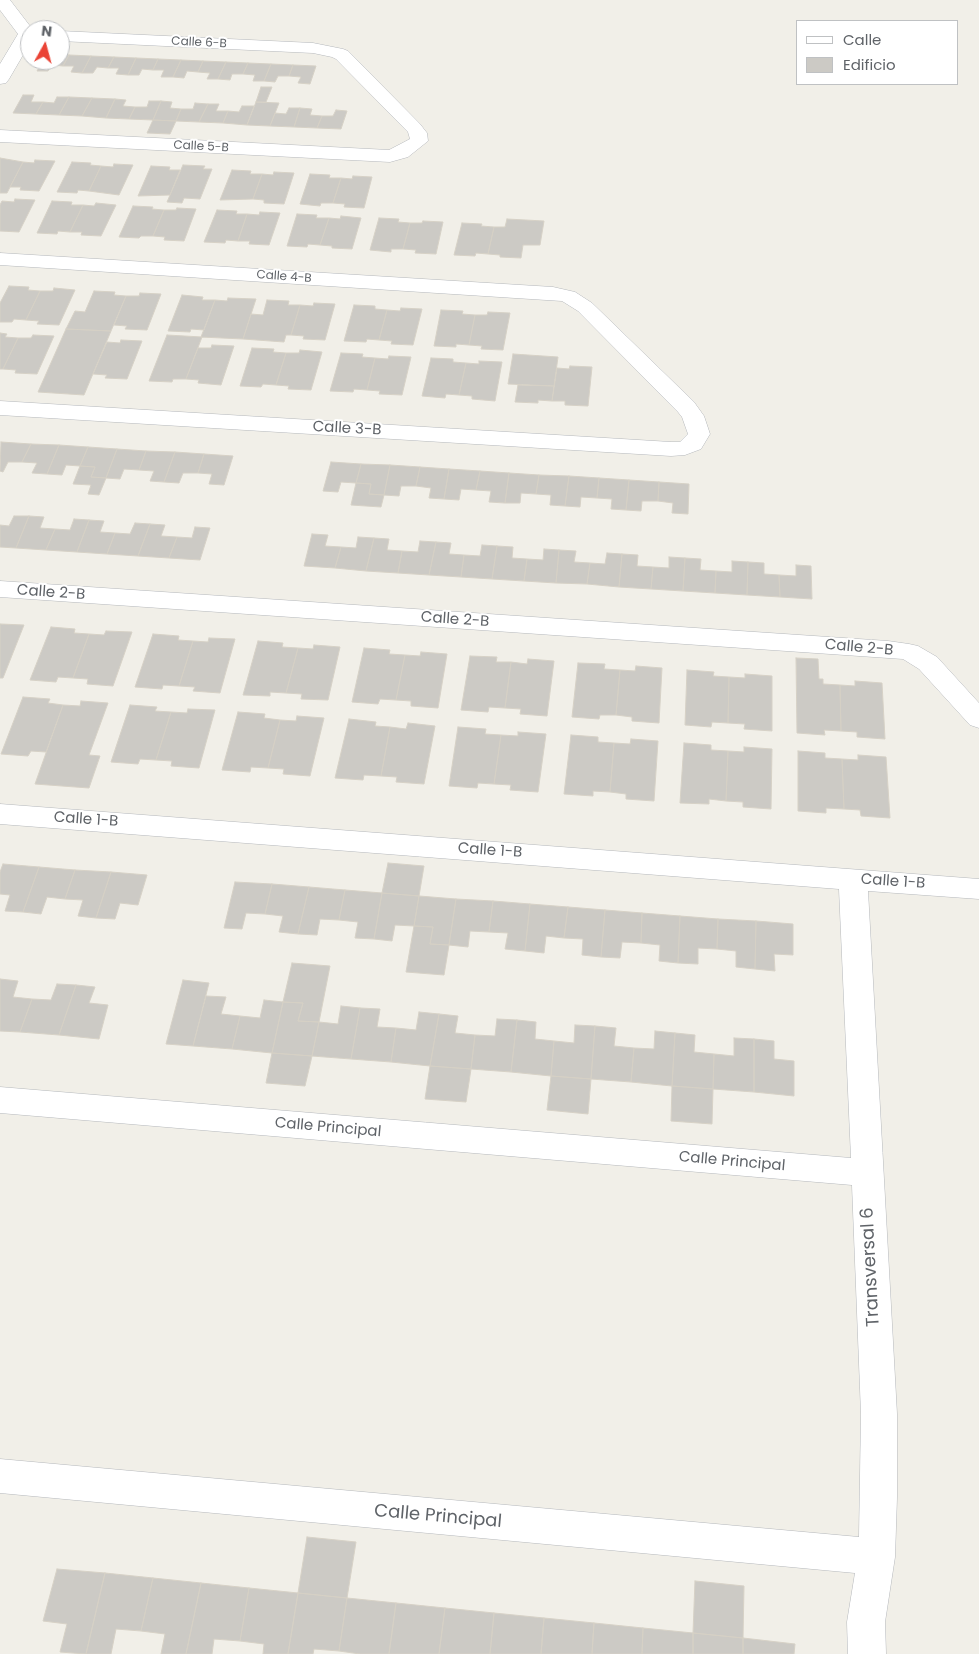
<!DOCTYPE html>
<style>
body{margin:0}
#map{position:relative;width:979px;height:1654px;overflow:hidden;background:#f1efe8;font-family:Poppins,sans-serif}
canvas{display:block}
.legend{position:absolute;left:796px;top:20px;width:162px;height:65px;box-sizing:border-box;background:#fff;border:1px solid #bfc1c3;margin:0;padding:6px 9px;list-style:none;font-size:15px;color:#5f6368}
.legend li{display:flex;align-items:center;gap:10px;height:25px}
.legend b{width:25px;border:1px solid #bfc1c3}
.north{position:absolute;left:20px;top:20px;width:50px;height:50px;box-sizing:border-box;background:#fff;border:1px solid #bfc1c3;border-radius:50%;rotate:7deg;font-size:14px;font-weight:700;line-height:20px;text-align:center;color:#5f6368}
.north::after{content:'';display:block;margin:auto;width:18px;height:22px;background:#ea4335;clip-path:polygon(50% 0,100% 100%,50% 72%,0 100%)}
</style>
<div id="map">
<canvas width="979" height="1654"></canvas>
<ul class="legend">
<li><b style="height:6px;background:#fff"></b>Calle</li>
<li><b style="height:14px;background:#cccac5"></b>Edificio</li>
</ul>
<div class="north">N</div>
</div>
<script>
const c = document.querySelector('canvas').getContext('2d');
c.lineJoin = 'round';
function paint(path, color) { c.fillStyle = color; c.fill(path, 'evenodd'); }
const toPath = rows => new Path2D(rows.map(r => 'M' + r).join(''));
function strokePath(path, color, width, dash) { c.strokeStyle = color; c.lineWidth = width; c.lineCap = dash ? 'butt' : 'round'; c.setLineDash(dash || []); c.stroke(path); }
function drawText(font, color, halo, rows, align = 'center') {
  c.font = font + ' Poppins,sans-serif'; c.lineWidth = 4; c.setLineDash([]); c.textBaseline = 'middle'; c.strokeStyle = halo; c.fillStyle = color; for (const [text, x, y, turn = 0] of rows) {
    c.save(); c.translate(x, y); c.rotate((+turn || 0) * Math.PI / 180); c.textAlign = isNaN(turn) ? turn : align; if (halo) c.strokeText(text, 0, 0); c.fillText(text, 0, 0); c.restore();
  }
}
const building = toPath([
 [60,54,69,55,63,66,52,65,48,71,37,71,43,60,60,60,60,54],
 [69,55,91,56,82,73,71,72,74,66,63,66,69,55],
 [91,56,114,57,108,68,97,67,93,73,82,73,91,56],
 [114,57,136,58,128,75,116,74,119,68,108,68,114,57],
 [136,58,158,59,153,70,142,69,139,75,128,75,136,58],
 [158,59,181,60,173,77,161,77,164,70,153,70,158,59],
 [181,60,203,61,198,72,187,71,184,78,173,77,181,60],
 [203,61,226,62,218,79,207,79,210,73,198,72,203,61],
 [226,62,248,63,243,74,232,74,230,80,218,79,226,62],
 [248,63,271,64,264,81,253,81,255,75,243,74,248,63],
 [271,64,293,65,289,76,278,76,275,82,264,81,271,64],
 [293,65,316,66,310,84,298,83,301,77,289,76,293,65],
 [261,87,272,87,266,102,256,102,261,87],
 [23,95,34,95,31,102,43,102,36,114,13,113,23,95],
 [57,97,69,97,59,115,36,114,43,102,54,103,57,97],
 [69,97,92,98,82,116,59,115,69,97],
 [92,98,115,99,106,118,82,116,92,98],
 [115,99,126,100,123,106,135,107,129,119,106,118,115,99],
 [149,101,161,101,153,120,129,119,135,107,147,107,149,101],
 [161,101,172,102,170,108,181,109,176,121,153,120,161,101],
 [256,102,279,103,270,126,247,125,256,102],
 [195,103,208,104,199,122,176,121,181,109,193,109,195,103],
 [208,104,219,104,216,111,228,111,223,123,199,122,208,104],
 [242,106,254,106,247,125,223,123,228,111,239,112,242,106],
 [289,108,300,108,294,127,270,126,275,113,286,114,289,108],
 [300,108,312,109,310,115,322,116,317,128,294,127,300,108],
 [336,110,347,111,341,129,317,128,322,116,333,116,336,110],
 [153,120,176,121,170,134,147,133,153,120],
 [0,158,23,162,7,193,0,193,0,158],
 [35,160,55,161,39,191,20,190,21,187,10,187,23,162,34,163,35,160],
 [72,162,91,163,90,165,101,166,89,191,78,190,77,193,57,192,72,162],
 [114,164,133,165,119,195,89,191,101,166,113,167,114,164],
 [183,165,205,166,203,169,212,169,200,199,184,198,182,203,167,202,183,165],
 [151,166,170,167,169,170,180,170,170,195,138,196,151,166],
 [232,170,251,171,250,174,262,174,253,199,220,200,232,170],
 [274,172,294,173,284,204,264,203,264,200,253,199,262,174,273,175,274,172],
 [310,174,330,175,329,178,341,178,333,203,321,203,320,206,300,204,310,174],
 [353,176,372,177,364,208,344,207,345,204,333,203,341,178,352,179,353,176],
 [15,199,35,200,19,232,0,231,0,205,2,201,14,202,15,199],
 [52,201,72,202,71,205,83,205,70,232,58,231,57,234,37,233,52,201],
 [96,203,116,205,101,236,81,235,82,232,70,232,83,205,94,206,96,203],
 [133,206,153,207,152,209,164,210,153,236,141,236,139,238,119,237,133,206],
 [177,208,196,209,184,241,164,240,165,237,153,236,164,210,176,210,177,208],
 [217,210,237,211,236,214,247,214,238,241,226,240,225,243,204,242,217,210],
 [260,212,280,213,269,245,249,244,250,241,238,241,247,214,259,215,260,212],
 [297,214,317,215,316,218,329,218,320,245,308,244,307,247,287,246,297,214],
 [341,216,361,218,352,249,332,248,332,246,320,245,329,218,340,219,341,216],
 [379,218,399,219,398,222,410,223,403,249,391,249,391,252,370,250,379,218],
 [507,219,544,221,540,245,523,245,521,258,500,257,500,255,488,254,494,227,505,227,507,219],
 [423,221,443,222,436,254,415,253,416,250,403,249,410,223,422,223,423,221],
 [462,223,482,224,481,226,494,227,488,254,476,253,475,256,454,255,462,223],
 [9,286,29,287,28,290,40,291,26,320,14,319,12,322,0,322,0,303,9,286],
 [54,288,75,290,59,325,37,324,39,321,26,320,40,291,53,291,54,288],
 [94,291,115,292,114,295,126,296,111,331,66,329,75,311,85,312,94,291],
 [140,293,161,294,147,330,125,329,127,326,114,325,126,296,139,296,140,293],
 [182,295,203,297,202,300,215,300,204,330,191,329,190,332,168,331,182,295],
 [228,298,256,299,243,339,201,337,215,300,227,301,228,298],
 [267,300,289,301,288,305,300,305,291,335,286,335,284,342,243,339,251,314,263,315,267,300],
 [314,303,335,304,325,340,303,339,304,336,291,335,300,305,313,306,314,303],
 [354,305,375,306,375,309,387,310,379,340,367,339,366,342,344,341,354,305],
 [401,308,422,309,413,345,391,344,392,341,379,340,387,310,400,311,401,308],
 [441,310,463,311,462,314,475,315,469,345,456,344,456,347,434,346,441,310],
 [488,312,510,313,503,350,481,349,482,346,469,345,475,315,487,315,488,312],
 [66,329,111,331,84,395,38,392,66,329],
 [0,333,7,334,5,337,18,338,3,369,0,369,0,333],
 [33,335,54,336,37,374,15,373,16,370,3,369,18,338,31,338,33,335],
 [167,335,202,337,186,379,173,379,172,382,149,381,167,335],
 [121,340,142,341,127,379,105,378,107,375,93,374,107,342,120,343,121,340],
 [212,345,234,346,221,385,198,383,199,380,186,379,198,348,211,348,212,345],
 [252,348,274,349,273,352,286,353,276,385,263,384,261,387,240,386,252,348],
 [300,350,322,352,311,390,288,389,289,386,276,385,286,353,299,353,300,350],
 [341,353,363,354,362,357,375,358,367,390,354,389,353,392,330,391,341,353],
 [513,354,558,357,554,386,508,384,513,354],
 [389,356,411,357,402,395,379,394,380,391,367,390,375,358,388,359,389,356],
 [431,358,453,359,453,362,466,363,459,395,446,394,445,398,422,396,431,358],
 [479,361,502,362,495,401,472,399,472,396,459,395,466,363,479,364,479,361],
 [570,366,592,367,588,406,565,405,565,401,552,401,557,368,569,369,570,366],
 [518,385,554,386,552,401,538,400,538,403,515,402,518,385],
 [1,442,31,444,22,462,8,462,3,472,0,471,1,442],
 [31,444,59,445,47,474,32,473,37,463,22,462,31,444],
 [59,445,88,447,80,466,66,465,62,475,47,474,59,445],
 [88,447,117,449,106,478,91,477,95,467,80,466,88,447],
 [117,449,146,451,139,470,124,469,120,479,106,478,117,449],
 [146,451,175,452,164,482,150,481,154,471,139,470,146,451],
 [175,452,204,454,198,473,183,473,179,483,164,482,175,452],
 [204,454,233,456,224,485,209,484,212,474,198,473,204,454],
 [331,462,361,464,356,483,341,482,338,492,323,491,331,462],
 [361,464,390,465,384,495,369,494,371,484,356,483,361,464],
 [390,465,420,467,416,486,401,486,399,496,384,495,390,465],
 [80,466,95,467,91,477,106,478,99,495,88,494,91,485,73,484,80,466],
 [420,467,449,469,444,499,429,498,431,488,416,486,420,467],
 [449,469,480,471,476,490,461,489,459,500,444,499,449,469],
 [480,471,509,473,505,503,489,502,491,491,476,490,480,471],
 [509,473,539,475,536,494,521,493,520,503,505,503,509,473],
 [539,475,569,476,565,506,550,505,551,495,536,494,539,475],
 [569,476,599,478,597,498,581,497,580,507,565,506,569,476],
 [599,478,629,480,626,510,611,509,612,499,597,498,599,478],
 [629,480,659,482,658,501,642,501,641,511,626,510,629,480],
 [659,482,689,484,688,514,672,513,673,503,658,501,659,482],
 [356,483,371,484,369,494,384,495,381,507,351,505,356,483],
 [14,516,29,516,16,548,0,547,0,525,9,526,14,516],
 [29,516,44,517,40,528,55,529,46,550,16,548,29,516],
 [74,519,89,520,77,552,46,550,55,529,70,530,74,519],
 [89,520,104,521,100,532,115,533,107,554,77,552,89,520],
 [135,523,150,524,138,556,107,554,115,533,130,534,135,523],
 [150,524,165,525,161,536,177,537,169,558,138,556,150,524],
 [195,527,210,528,200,560,169,558,177,537,192,538,195,527],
 [312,534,328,535,325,546,341,547,335,568,304,566,312,534],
 [358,537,374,538,366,571,335,568,341,547,356,548,358,537],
 [374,538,389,539,387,550,402,551,398,573,366,571,374,538],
 [420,541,436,542,429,575,398,573,402,551,418,552,420,541],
 [436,542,451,543,449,554,464,555,461,577,429,575,436,542],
 [482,545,497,546,492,579,461,577,464,555,480,556,482,545],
 [497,546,513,547,512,558,527,559,524,581,492,579,497,546],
 [544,549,559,550,556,583,524,581,527,559,543,560,544,549],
 [559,550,576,551,574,562,590,563,587,584,556,583,559,550],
 [607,553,622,554,619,587,587,584,590,563,605,564,607,553],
 [622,554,638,555,637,566,653,567,651,589,619,587,622,554],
 [669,557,685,558,683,591,651,589,653,567,669,568,669,557],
 [685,558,701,559,700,570,716,571,715,593,683,591,685,558],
 [732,561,748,562,747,595,715,593,716,571,732,572,732,561],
 [748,562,764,563,764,574,779,575,780,597,747,595,748,562],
 [796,565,811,566,812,599,780,597,779,575,796,576,796,565],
 [0,624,24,625,3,678,0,678,0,624],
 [51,627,75,629,74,633,89,634,73,678,58,677,56,682,30,680,51,627],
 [106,631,132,632,113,686,87,684,88,679,73,678,89,634,104,635,106,631],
 [153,634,179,636,178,640,193,641,179,686,163,685,162,689,135,687,153,634],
 [209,638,235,639,220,693,193,691,195,687,179,686,193,641,208,642,209,638],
 [258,641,283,643,282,647,298,648,286,693,270,692,270,696,243,695,258,641],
 [314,645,340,647,328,700,301,699,302,694,286,693,298,648,313,649,314,645],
 [364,648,390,650,389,654,405,655,396,700,380,699,378,704,352,702,364,648],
 [421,652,447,654,438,708,411,706,411,701,396,700,405,655,420,656,421,652],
 [470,656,497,657,496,662,511,662,505,708,489,707,488,712,461,710,470,656],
 [796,658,818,659,819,679,823,679,823,684,840,685,841,731,824,730,825,735,797,733,796,658],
 [528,659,554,661,547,716,520,714,521,709,505,708,511,662,527,664,528,659],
 [578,663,605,664,604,669,620,670,616,715,600,715,599,719,572,717,578,663],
 [636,666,662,668,659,723,632,721,632,717,616,715,620,670,635,671,636,666],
 [687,670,714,672,713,676,729,677,728,723,712,722,711,727,685,725,687,670],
 [745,674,772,676,772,731,744,729,745,724,728,723,729,677,745,678,745,674],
 [855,681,882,683,885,739,857,737,857,732,841,731,840,685,855,686,855,681],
 [23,697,50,699,48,703,63,705,46,752,31,751,28,756,1,754,23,697],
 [81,701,108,703,89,755,100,756,89,788,35,784,63,705,80,706,81,701],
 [130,705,157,707,155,711,171,712,156,760,140,759,138,764,111,762,130,705],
 [188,709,215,710,199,768,171,766,172,761,156,760,171,712,187,713,188,709],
 [238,712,265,714,264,718,280,720,268,768,251,767,250,772,222,770,238,712],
 [297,716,324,718,310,776,283,774,284,769,268,768,280,720,296,721,297,716],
 [349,719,376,722,375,726,390,727,381,776,364,775,363,780,335,778,349,719],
 [408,723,435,726,424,784,396,782,397,777,381,776,390,727,406,729,408,723],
 [458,727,486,729,485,734,501,735,494,784,478,783,477,788,449,786,458,727],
 [518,732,546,734,538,792,510,790,511,785,494,784,501,735,518,736,518,732],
 [571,735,598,737,598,742,614,743,610,792,593,791,593,796,564,794,571,735],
 [631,739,658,741,654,801,626,799,626,794,610,792,614,743,630,744,631,739],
 [684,743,711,745,711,750,728,751,726,801,709,799,709,804,680,803,684,743],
 [744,747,772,749,771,809,743,807,743,802,726,801,728,751,744,752,744,747],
 [798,751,825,753,825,758,842,759,844,809,826,808,826,813,798,811,798,751],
 [858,755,886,757,890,818,861,816,860,810,844,809,842,759,858,760,858,755],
 [388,863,424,866,419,896,382,893,388,863],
 [3,864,39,867,23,912,5,911,10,895,0,894,0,872,3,864],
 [39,867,75,870,65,899,47,897,41,914,23,912,39,867],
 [75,870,111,872,96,918,78,916,83,900,65,899,75,870],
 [111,872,147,875,138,905,120,903,115,919,96,918,111,872],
 [235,882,272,884,265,914,246,913,242,929,224,928,235,882],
 [272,884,309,887,298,934,279,932,283,916,265,914,272,884],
 [309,887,345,890,339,920,320,919,317,935,298,934,309,887],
 [345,890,382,893,374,939,355,938,358,922,339,920,345,890],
 [382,893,419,896,414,926,395,925,392,941,374,939,382,893],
 [419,896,456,899,449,945,430,944,433,927,414,926,419,896],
 [456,899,493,901,489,932,470,931,468,947,449,945,456,899],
 [493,901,530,904,525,951,505,949,508,933,489,932,493,901],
 [530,904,568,907,564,938,546,936,544,953,525,951,530,904],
 [568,907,605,910,601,957,582,955,583,939,564,938,568,907],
 [605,910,642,913,641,943,622,942,620,958,601,957,605,910],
 [642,913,680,916,678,963,659,961,660,945,641,943,642,913],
 [680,916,718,919,717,949,698,948,698,964,678,963,680,916],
 [718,919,756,921,755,969,736,967,736,951,717,949,718,919],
 [756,921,793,924,793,955,774,954,775,971,755,969,756,921],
 [414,926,433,927,430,944,449,945,444,975,406,972,414,926],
 [292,963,330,966,319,1022,298,1021,303,1003,283,1002,292,963],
 [0,979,18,981,13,997,32,999,20,1032,0,1031,0,979],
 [183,980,209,983,193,1046,166,1044,183,980],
 [57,984,76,985,59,1035,20,1032,32,999,51,1000,57,984],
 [76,985,95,987,89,1003,108,1005,99,1039,59,1035,76,985],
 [206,996,226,997,221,1014,240,1016,232,1049,193,1046,206,996],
 [264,1000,283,1002,272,1053,232,1049,240,1016,260,1018,264,1000],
 [283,1002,303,1003,298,1021,319,1022,312,1056,272,1053,283,1002],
 [341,1006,360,1008,351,1059,312,1056,319,1022,338,1024,341,1006],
 [360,1008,380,1009,377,1027,396,1028,391,1062,351,1059,360,1008],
 [419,1012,439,1014,430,1066,391,1062,396,1028,416,1030,419,1012],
 [439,1014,458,1016,455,1033,475,1035,471,1069,430,1066,439,1014],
 [497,1019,517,1020,511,1072,471,1069,475,1035,495,1036,497,1019],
 [517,1020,536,1022,535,1039,554,1041,551,1076,511,1072,517,1020],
 [575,1025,595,1026,591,1079,551,1076,554,1041,574,1043,575,1025],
 [595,1026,616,1028,614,1046,634,1048,631,1082,591,1079,595,1026],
 [655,1031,675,1033,672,1086,631,1082,634,1048,654,1049,655,1031],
 [675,1033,695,1035,694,1052,714,1054,713,1089,672,1086,675,1033],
 [734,1038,754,1039,754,1092,713,1089,714,1054,734,1056,734,1038],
 [754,1039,774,1041,774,1059,794,1061,794,1096,754,1092,754,1039],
 [272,1053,312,1056,305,1086,266,1083,272,1053],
 [430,1066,471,1069,466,1102,425,1099,430,1066],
 [551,1076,591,1079,588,1114,547,1110,551,1076],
 [672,1086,713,1089,712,1124,671,1121,672,1086],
 [307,1537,356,1542,347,1598,298,1593,307,1537],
 [57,1569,105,1573,86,1654,60,1652,67,1624,43,1621,57,1569],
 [105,1573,153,1578,141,1631,116,1629,111,1654,86,1654,105,1573],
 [153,1578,201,1583,186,1654,161,1654,165,1634,141,1631,153,1578],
 [695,1581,744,1586,743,1638,693,1633,695,1581],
 [201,1583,249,1588,240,1641,214,1639,212,1654,186,1654,201,1583],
 [249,1588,298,1593,288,1654,263,1654,264,1644,240,1641,249,1588],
 [298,1593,347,1598,339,1651,314,1649,313,1654,288,1654,298,1593],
 [347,1598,396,1603,389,1654,360,1654,339,1651,347,1598],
 [396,1603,445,1608,439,1654,389,1654,396,1603],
 [445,1608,494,1613,490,1654,439,1654,445,1608],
 [494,1613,544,1618,541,1654,490,1654,494,1613],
 [544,1618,594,1623,592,1654,541,1654,544,1618],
 [594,1623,643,1628,642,1654,592,1654,594,1623],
 [643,1628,693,1633,693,1654,642,1654,643,1628],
 [693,1633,743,1638,743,1654,693,1654,693,1633],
 [743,1638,795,1644,794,1654,743,1654,743,1638]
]);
const minor = toPath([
 [0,0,10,0,33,30,30,30,30,43,9,79,6,83,0,84,0,64,18,34,0,10,0,0],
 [60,31,313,43,343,49,348,51,420,124,427,133,428,141,408,157,390,162,0,142,0,130,389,150,410,139,408,132,336,59,332,57,313,53,60,41,60,31],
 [0,253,553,287,575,292,592,303,694,402,704,416,710,434,701,449,685,455,671,456,0,415,0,401,671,442,680,442,688,434,682,417,678,412,578,311,562,301,0,265,0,253],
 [0,581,888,641,909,644,918,646,937,657,979,703,979,728,970,725,919,669,903,659,0,597,0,581],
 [0,804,979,879,979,899,868,891,897,1414,897,1497,895,1557,885,1622,886,1654,848,1654,847,1622,855,1573,0,1493,0,1459,859,1537,861,1414,852,1185,0,1113,0,1087,851,1158,839,889,0,824,0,804]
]);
const farStreetnames = [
 ["Calle 6-B",199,43,3],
 ["Calle 5-B",201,147,3],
 ["Calle 4-B",284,277,4]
];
const streetNames = [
 ["Calle 3-B",347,429,3],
 ["Calle 2-B",51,593,4],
 ["Calle 2-B",455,620,4],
 ["Calle 2-B",859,648,5],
 ["Calle 1-B",86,820,4],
 ["Calle 1-B",490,851,4],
 ["Calle 1-B",893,882,4],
 ["Calle Principal",328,1128,5],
 ["Calle Principal",732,1162,5]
];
const nearStreetnames = [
 ["Transversal 6",871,1267,-93],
 ["Calle Principal",438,1517,5]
];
paint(building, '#cccac5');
strokePath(building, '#d6d1c6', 1);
strokePath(minor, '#b5b8bc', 1);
paint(minor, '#fff');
drawText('12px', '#5f6368', '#fff', farStreetnames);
drawText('15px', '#5f6368', '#fff', streetNames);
drawText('18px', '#5f6368', '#fff', nearStreetnames);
</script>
